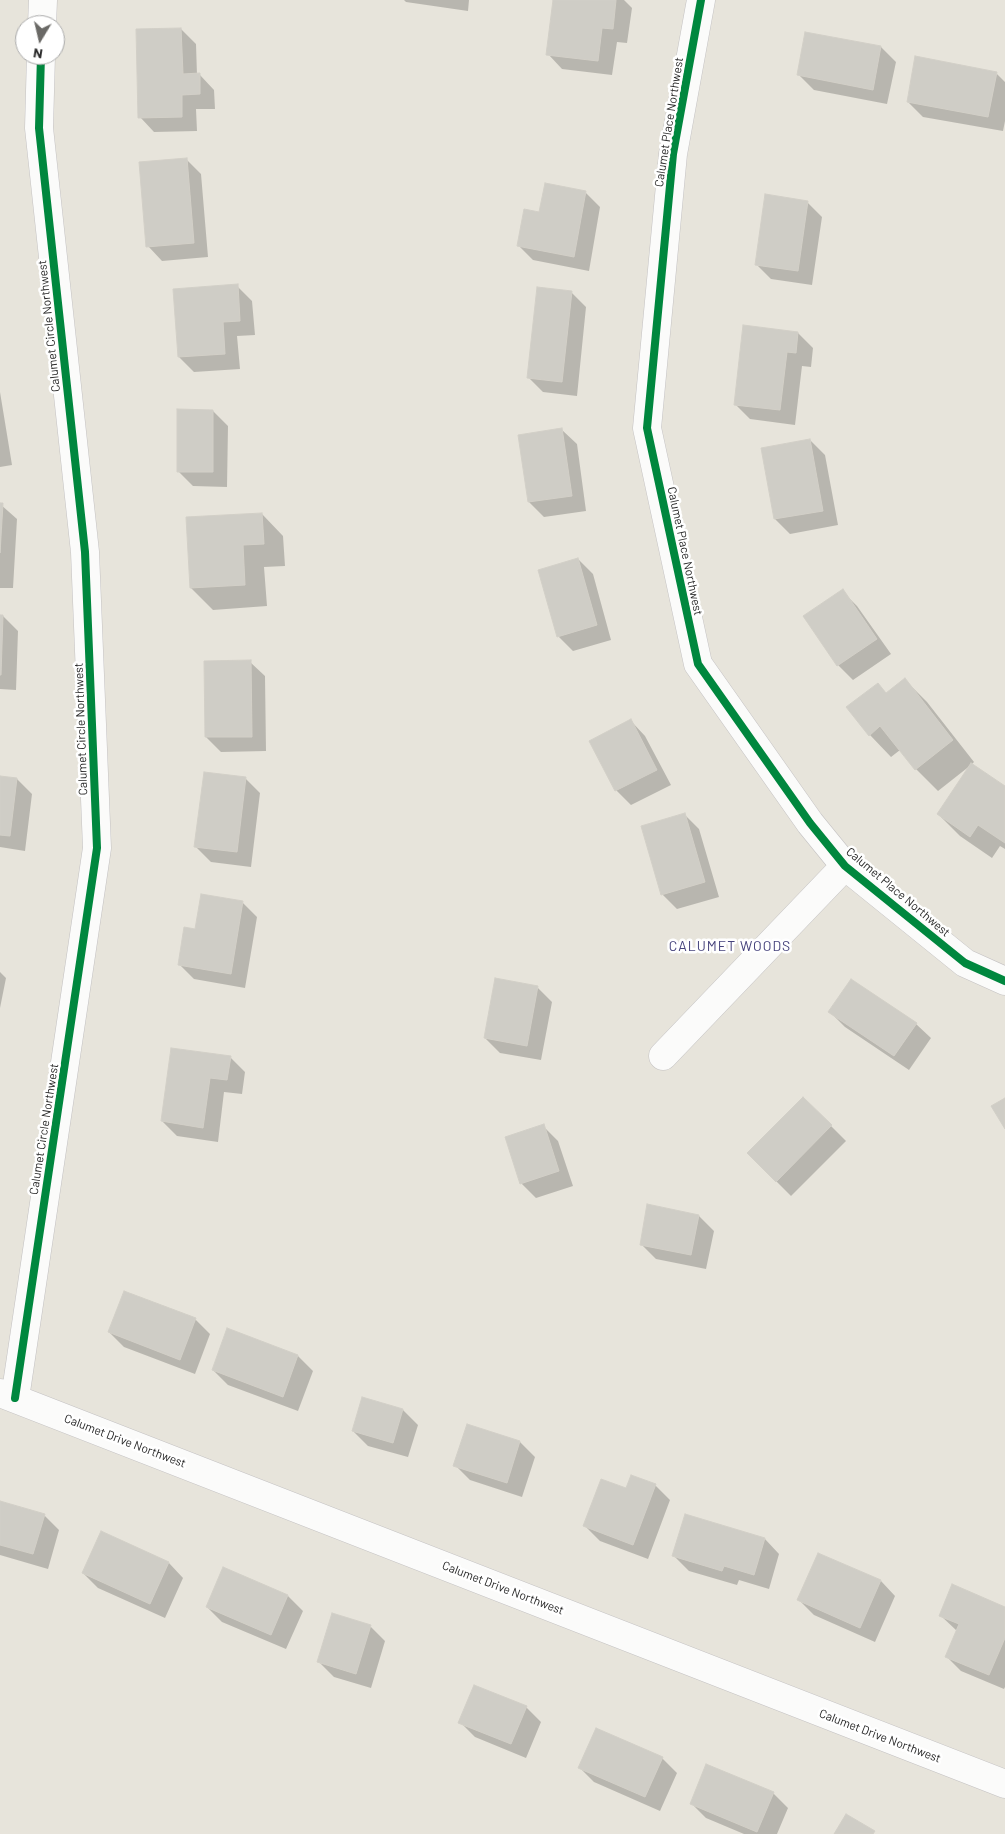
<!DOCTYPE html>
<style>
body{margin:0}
#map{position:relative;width:1005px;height:1834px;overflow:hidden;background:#e7e4db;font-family:Barlow,sans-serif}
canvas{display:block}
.north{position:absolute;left:15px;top:15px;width:50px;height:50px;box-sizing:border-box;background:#fff;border:1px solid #a9a9a9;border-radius:50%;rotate:189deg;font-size:14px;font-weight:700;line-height:20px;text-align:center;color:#272727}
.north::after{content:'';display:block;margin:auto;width:18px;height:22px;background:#6a6966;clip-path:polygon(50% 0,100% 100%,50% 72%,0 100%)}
</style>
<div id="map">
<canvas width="1005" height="1834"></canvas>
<div class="north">N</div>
</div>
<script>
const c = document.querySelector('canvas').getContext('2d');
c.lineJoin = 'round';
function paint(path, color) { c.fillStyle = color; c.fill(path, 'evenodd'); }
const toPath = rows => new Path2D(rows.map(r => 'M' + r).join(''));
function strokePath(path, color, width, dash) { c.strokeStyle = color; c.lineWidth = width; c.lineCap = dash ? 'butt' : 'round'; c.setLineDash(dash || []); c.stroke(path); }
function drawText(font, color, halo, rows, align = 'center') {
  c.font = font + ' Barlow,sans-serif'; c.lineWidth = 5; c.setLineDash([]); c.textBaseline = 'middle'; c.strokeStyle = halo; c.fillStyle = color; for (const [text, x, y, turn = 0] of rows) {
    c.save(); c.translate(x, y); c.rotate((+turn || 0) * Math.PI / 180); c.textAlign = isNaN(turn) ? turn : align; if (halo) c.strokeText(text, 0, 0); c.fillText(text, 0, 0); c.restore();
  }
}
const shadow = toPath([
 [404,0,469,0,468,11,406,2],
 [554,0,624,0,632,8,627,43,617,42,612,75,562,69,548,54],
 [181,29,196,44,197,75,200,75,214,90,215,109,196,109,197,131,154,132,140,117],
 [806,33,881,47,896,62,887,104,814,90,799,75],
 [996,73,1005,82,1005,121,1003,131,923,117,908,102],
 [186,159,201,174,208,257,162,261,148,246],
 [585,192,600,207,589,271,533,260,518,245],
 [807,202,822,217,812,285,771,279,756,264],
 [237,286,252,301,255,335,237,336,240,369,194,372,179,357],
 [571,292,586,307,577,396,543,392,528,377],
 [798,333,813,348,811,367,802,366,795,425,750,419,735,404],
 [0,392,12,465,0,467],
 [213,411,228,426,227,487,193,486,178,471],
 [562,430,577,444,586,511,544,517,529,502],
 [810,440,825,455,838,525,790,534,775,519,763,449],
 [0,504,17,519,13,588,0,588],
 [262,514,283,536,285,566,264,567,267,606,213,610,191,588],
 [578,559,593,574,611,640,573,651,558,636],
 [842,591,857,606,891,654,853,680,838,665,804,617],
 [0,616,3,616,18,631,16,690,0,689],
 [250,662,265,676,266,751,221,752,206,737],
 [905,680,927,702,974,762,971,765,1005,787,1005,849,1000,846,992,858,960,836,938,814,971,765,938,791,916,769,900,750,891,757,870,735,877,684,887,694],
 [631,721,645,736,671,785,631,805,616,790,591,741],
 [0,777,17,779,32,794,25,851,0,847],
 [245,778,260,793,251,867,211,862,196,847],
 [684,814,699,829,719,897,677,909,662,894],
 [242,902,257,917,245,988,194,979,179,964,196,930],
 [0,972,6,978,0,1008],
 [537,987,552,1002,541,1060,500,1053,485,1038],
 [830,1012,916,1024,931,1038,909,1070,845,1027],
 [230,1057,245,1072,242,1094,224,1092,218,1142,177,1136,162,1121],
 [803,1098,846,1141,791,1196,748,1153],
 [543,1126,558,1141,573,1186,536,1198,521,1183],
 [648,1206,699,1216,714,1231,706,1269,656,1259,641,1244],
 [195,1319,210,1334,195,1374,124,1347,109,1332],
 [228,1330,298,1356,313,1371,298,1411,228,1385,213,1370],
 [403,1410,418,1425,408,1457,368,1446,353,1431],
 [468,1425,520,1442,535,1457,522,1497,470,1480,455,1465],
 [655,1485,670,1500,648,1559,600,1541,585,1526,626,1489],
 [0,1502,44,1515,59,1530,48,1569,0,1555],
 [765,1539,779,1554,769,1589,739,1580,737,1585,689,1571,674,1556],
 [169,1563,183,1578,165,1618,98,1588,83,1573],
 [224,1569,288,1596,303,1611,286,1649,222,1622,207,1607],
 [881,1581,895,1596,875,1642,814,1615,799,1600],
 [1005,1608,1005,1687,1004,1689,961,1671,946,1656,957,1631,940,1615],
 [370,1626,385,1641,371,1688,334,1677,319,1662],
 [526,1707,541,1722,526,1758,475,1737,460,1722],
 [662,1758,677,1773,660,1811,594,1782,580,1768],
 [773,1793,788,1808,777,1834,744,1834,706,1818,691,1803]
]);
const building = toPath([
 [553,0,616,0,613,29,602,28,598,61,546,55,553,0],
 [181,28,183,74,200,73,200,94,182,95,182,117,138,118,136,29,181,28],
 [805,32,881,46,873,90,797,75,805,32],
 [915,56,997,72,988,117,907,102,915,56],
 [187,158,194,243,146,247,139,162,187,158],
 [545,183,586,191,574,257,517,246,524,209,539,212,545,183],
 [765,194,808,201,798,271,755,265,765,194],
 [238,284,240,321,223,322,225,354,178,357,173,289,238,284],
 [537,287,572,291,562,382,527,378,537,287],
 [743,325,798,332,796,353,787,352,780,410,734,405,743,325],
 [177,409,213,410,213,472,177,472,177,409],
 [562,428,572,496,528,502,518,435,562,428],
 [810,439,823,511,774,519,761,448,810,439],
 [0,503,3,503,0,553,0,503],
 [262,513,264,544,243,545,245,585,190,588,186,517,262,513],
 [578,558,597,625,557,637,538,570,578,558],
 [843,589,877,639,837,666,803,616,843,589],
 [0,615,3,615,1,675,0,675,0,615],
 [251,660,252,737,205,737,204,661,251,660],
 [905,678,953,740,915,770,880,726,869,736,846,707,878,683,886,693,905,678],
 [631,719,657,770,615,791,589,741,631,719],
 [971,763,1005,786,1005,843,978,825,970,837,937,814,971,763],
 [204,772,246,777,237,852,194,847,204,772],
 [0,776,17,778,10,836,0,835,0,776],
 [685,813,705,882,661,895,641,826,685,813],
 [201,894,243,901,231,974,178,965,184,927,195,929,201,894],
 [495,978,538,986,527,1046,484,1038,495,978],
 [851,979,917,1023,894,1056,828,1012,851,979],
 [171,1048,231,1056,227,1080,210,1078,203,1128,161,1121,171,1048],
 [803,1097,832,1125,776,1182,747,1153,803,1097],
 [1005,1098,1005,1129,991,1106,1005,1098],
 [544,1124,559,1171,520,1184,505,1137,544,1124],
 [647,1204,699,1215,691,1255,640,1245,647,1204],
 [124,1291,196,1318,180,1360,108,1332,124,1291],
 [227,1328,298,1355,283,1397,212,1370,227,1328],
 [362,1397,403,1409,393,1443,352,1431,362,1397],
 [467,1424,520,1441,507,1483,453,1466,467,1424],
 [631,1475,656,1484,633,1545,583,1526,601,1479,626,1488,631,1475],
 [0,1501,45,1514,33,1554,0,1545,0,1501],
 [685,1514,765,1538,754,1575,724,1566,722,1571,672,1556,685,1514],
 [101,1531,169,1562,150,1604,82,1573,101,1531],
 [818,1553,881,1580,860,1628,797,1600,818,1553],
 [223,1567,288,1595,271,1635,206,1607,223,1567],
 [952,1584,1005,1607,1005,1638,989,1675,945,1657,959,1624,939,1616,952,1584],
 [332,1613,371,1625,356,1674,317,1662,332,1613],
 [474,1685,527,1706,511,1744,458,1723,474,1685],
 [596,1728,663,1757,645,1797,578,1768,596,1728],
 [706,1764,774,1792,757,1832,690,1804,706,1764],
 [846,1814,875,1831,873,1834,834,1834,846,1814]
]);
const street = toPath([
 [701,0,673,154,647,428,698,664,810,823,845,866,965,963,1005,981],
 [42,25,43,0],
 [663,1056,845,866],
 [0,1393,1005,1784],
 [15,1398,97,848,85,552,39,128,41,55]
]);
const cycleway = toPath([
 [701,0,673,154,647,428,698,664,810,823,845,866,965,963,1005,981],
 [15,1398,97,848,85,552,39,128,41,55]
]);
const streetNames = [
 ["Calumet Place Northwest",669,122,-81],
 ["Calumet Circle Northwest",49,326,-96],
 ["Calumet Place Northwest",685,551,78],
 ["Calumet Circle Northwest",81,729,-92],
 ["Calumet Place Northwest",898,892,40],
 ["Calumet Circle Northwest",44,1129,-81],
 ["Calumet Drive Northwest",125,1441,21],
 ["Calumet Drive Northwest",503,1588,21],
 ["Calumet Drive Northwest",880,1736,21]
];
const neighbourhoodNames = [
 ["CALUMET WOODS",730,946]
];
paint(shadow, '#0003');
paint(building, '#cfcdc6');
strokePath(building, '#d2cfc7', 1);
strokePath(street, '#c3c1c2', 29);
strokePath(street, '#fbfbfa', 28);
strokePath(cycleway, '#00873e', 8);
drawText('12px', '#272727', '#fff', streetNames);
c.letterSpacing = '1px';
drawText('14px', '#46437c', '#fff', neighbourhoodNames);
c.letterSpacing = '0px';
</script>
